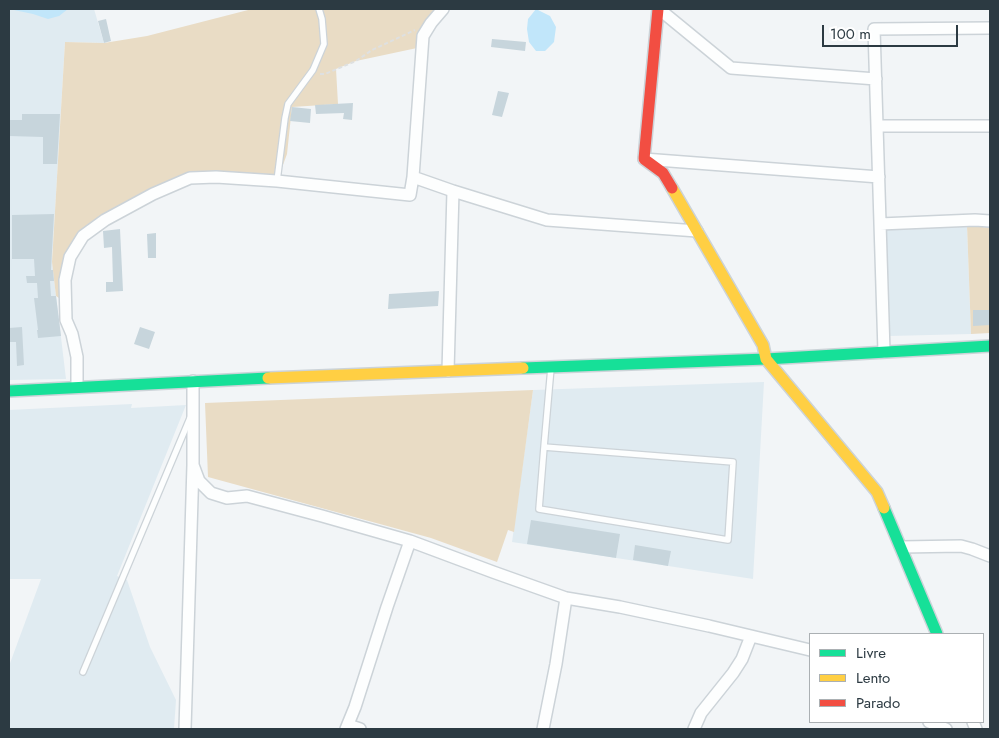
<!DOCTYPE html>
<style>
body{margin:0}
#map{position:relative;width:999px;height:738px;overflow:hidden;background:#f2f5f7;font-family:Jost,sans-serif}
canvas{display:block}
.frame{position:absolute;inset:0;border:10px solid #2c3a42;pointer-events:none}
.legend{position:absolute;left:809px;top:633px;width:175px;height:90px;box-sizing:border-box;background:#fff;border:1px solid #abb0b3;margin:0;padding:6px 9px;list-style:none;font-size:15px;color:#2c3a42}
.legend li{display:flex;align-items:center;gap:10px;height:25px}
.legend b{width:25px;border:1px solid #abb0b3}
.scale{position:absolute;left:822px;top:25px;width:136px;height:22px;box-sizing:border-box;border:2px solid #2c3a42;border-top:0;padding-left:6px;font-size:15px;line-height:18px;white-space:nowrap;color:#2c3a42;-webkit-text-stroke:4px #fff;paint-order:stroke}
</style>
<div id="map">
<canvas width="999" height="738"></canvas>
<div class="frame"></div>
<ul class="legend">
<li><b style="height:6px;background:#16e098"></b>Livre</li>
<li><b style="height:6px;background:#ffcf43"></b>Lento</li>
<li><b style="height:6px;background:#f24e42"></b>Parado</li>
</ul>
<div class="scale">100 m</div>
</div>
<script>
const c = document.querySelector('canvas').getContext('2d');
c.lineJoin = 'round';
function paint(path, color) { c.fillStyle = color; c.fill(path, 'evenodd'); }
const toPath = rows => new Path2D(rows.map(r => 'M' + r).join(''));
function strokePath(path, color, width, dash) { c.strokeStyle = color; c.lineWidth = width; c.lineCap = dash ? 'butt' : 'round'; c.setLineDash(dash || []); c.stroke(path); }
const built = toPath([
 [9,9,94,9,104,43,65,42,52,262,66,379,9,380],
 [967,225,971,334,889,336,886,228],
 [764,382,753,579,512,542,533,390],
 [132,404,131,408,186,405,117,576,127,580,150,647,176,700,174,729,9,729,9,666,41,579,9,579,9,410]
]);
const green = toPath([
 [252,9,443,9,417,48,356,61,336,69,338,104,292,107,287,154,277,181,190,178,105,220,70,257,65,302,56,296,52,262,65,42,104,43,147,36],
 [967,225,990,228,990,333,971,334],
 [533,390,514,532,508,530,497,562,431,538,208,477,205,403]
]);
const water = toPath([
 [9,9,68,9,59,16,48,19,33,14],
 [536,9,550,16,556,27,554,42,545,51,536,51,529,42,527,29,528,19]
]);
const building = toPath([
 [106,19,111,41,104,43,98,21],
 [492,39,526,42,525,51,491,47],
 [498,91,509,93,502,117,492,115],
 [353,103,352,120,343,119,344,113,316,114,315,105],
 [292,107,311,109,310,123,290,121],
 [22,114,60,114,57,164,43,164,43,137,9,136,9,120,22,120],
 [54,214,51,270,53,270,54,281,50,281,51,296,56,296,61,336,38,338,37,330,38,330,34,298,38,298,37,283,27,283,26,276,35,276,34,259,12,259,12,215],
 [120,229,123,291,106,292,106,282,113,282,112,247,104,248,103,231],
 [156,233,156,258,148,258,147,234],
 [439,291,438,306,388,309,389,294],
 [973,310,990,310,990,325,973,326],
 [22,327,24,365,17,366,16,342,9,342,9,328],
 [140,327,155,332,149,349,134,344],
 [531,520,620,534,616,558,527,544],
 [635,545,671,551,668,566,633,560]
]);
const path = toPath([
 [320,74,325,74,356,61,372,50,415,30]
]);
const lane = toPath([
 [277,181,285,118,288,104,313,70,324,44,322,19,319,9],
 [544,447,733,462,728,540,539,509,544,447,549,390,551,368],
 [83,672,190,418]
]);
const street = toPath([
 [443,9,431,23,423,36,413,177,453,191,547,220,697,231],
 [659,9,731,68,876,79],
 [877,126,990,126],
 [644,159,879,177],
 [880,224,975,220,990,221],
 [884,352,874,29,990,28],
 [448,371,453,191],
 [77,387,77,357,72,334,66,320,65,280,70,257,83,236,105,220,153,194,190,178,216,177,277,181,410,195,413,177],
 [193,465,199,481,211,493,227,498,247,496,322,516,410,541,493,572,566,598,620,607,709,626,810,650],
 [901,547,961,546,972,549,990,556],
 [929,722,946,729],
 [973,722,976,729],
 [348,725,360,729],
 [185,729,193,465,193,381],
 [346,729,355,707,387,607,410,541],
 [543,729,556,664,566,598],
 [694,729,701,713,733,673,742,659,751,636]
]);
const fast = toPath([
 [523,368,766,359,990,346],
 [9,391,268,378],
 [884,508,937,634]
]);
const slow = toPath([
 [672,188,763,345,766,359,877,492,884,508],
 [268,378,523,368]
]);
const jam = toPath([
 [658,9,644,159,663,173,672,188]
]);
paint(built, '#e0ebf1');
paint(green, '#e9dcc5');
paint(water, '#c1e6fa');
paint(building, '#c7d5dc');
strokePath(lane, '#ccd3d8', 8);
strokePath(street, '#ccd3d8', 14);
strokePath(fast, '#ccd3d8', 14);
strokePath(slow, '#ccd3d8', 14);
strokePath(jam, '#ccd3d8', 14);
strokePath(path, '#dee0e1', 2, [4, 2.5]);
strokePath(lane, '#fdfefe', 5.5);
strokePath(street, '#fdfefe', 11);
strokePath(fast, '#16e098', 11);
strokePath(slow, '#ffcf43', 11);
strokePath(jam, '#f24e42', 11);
</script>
